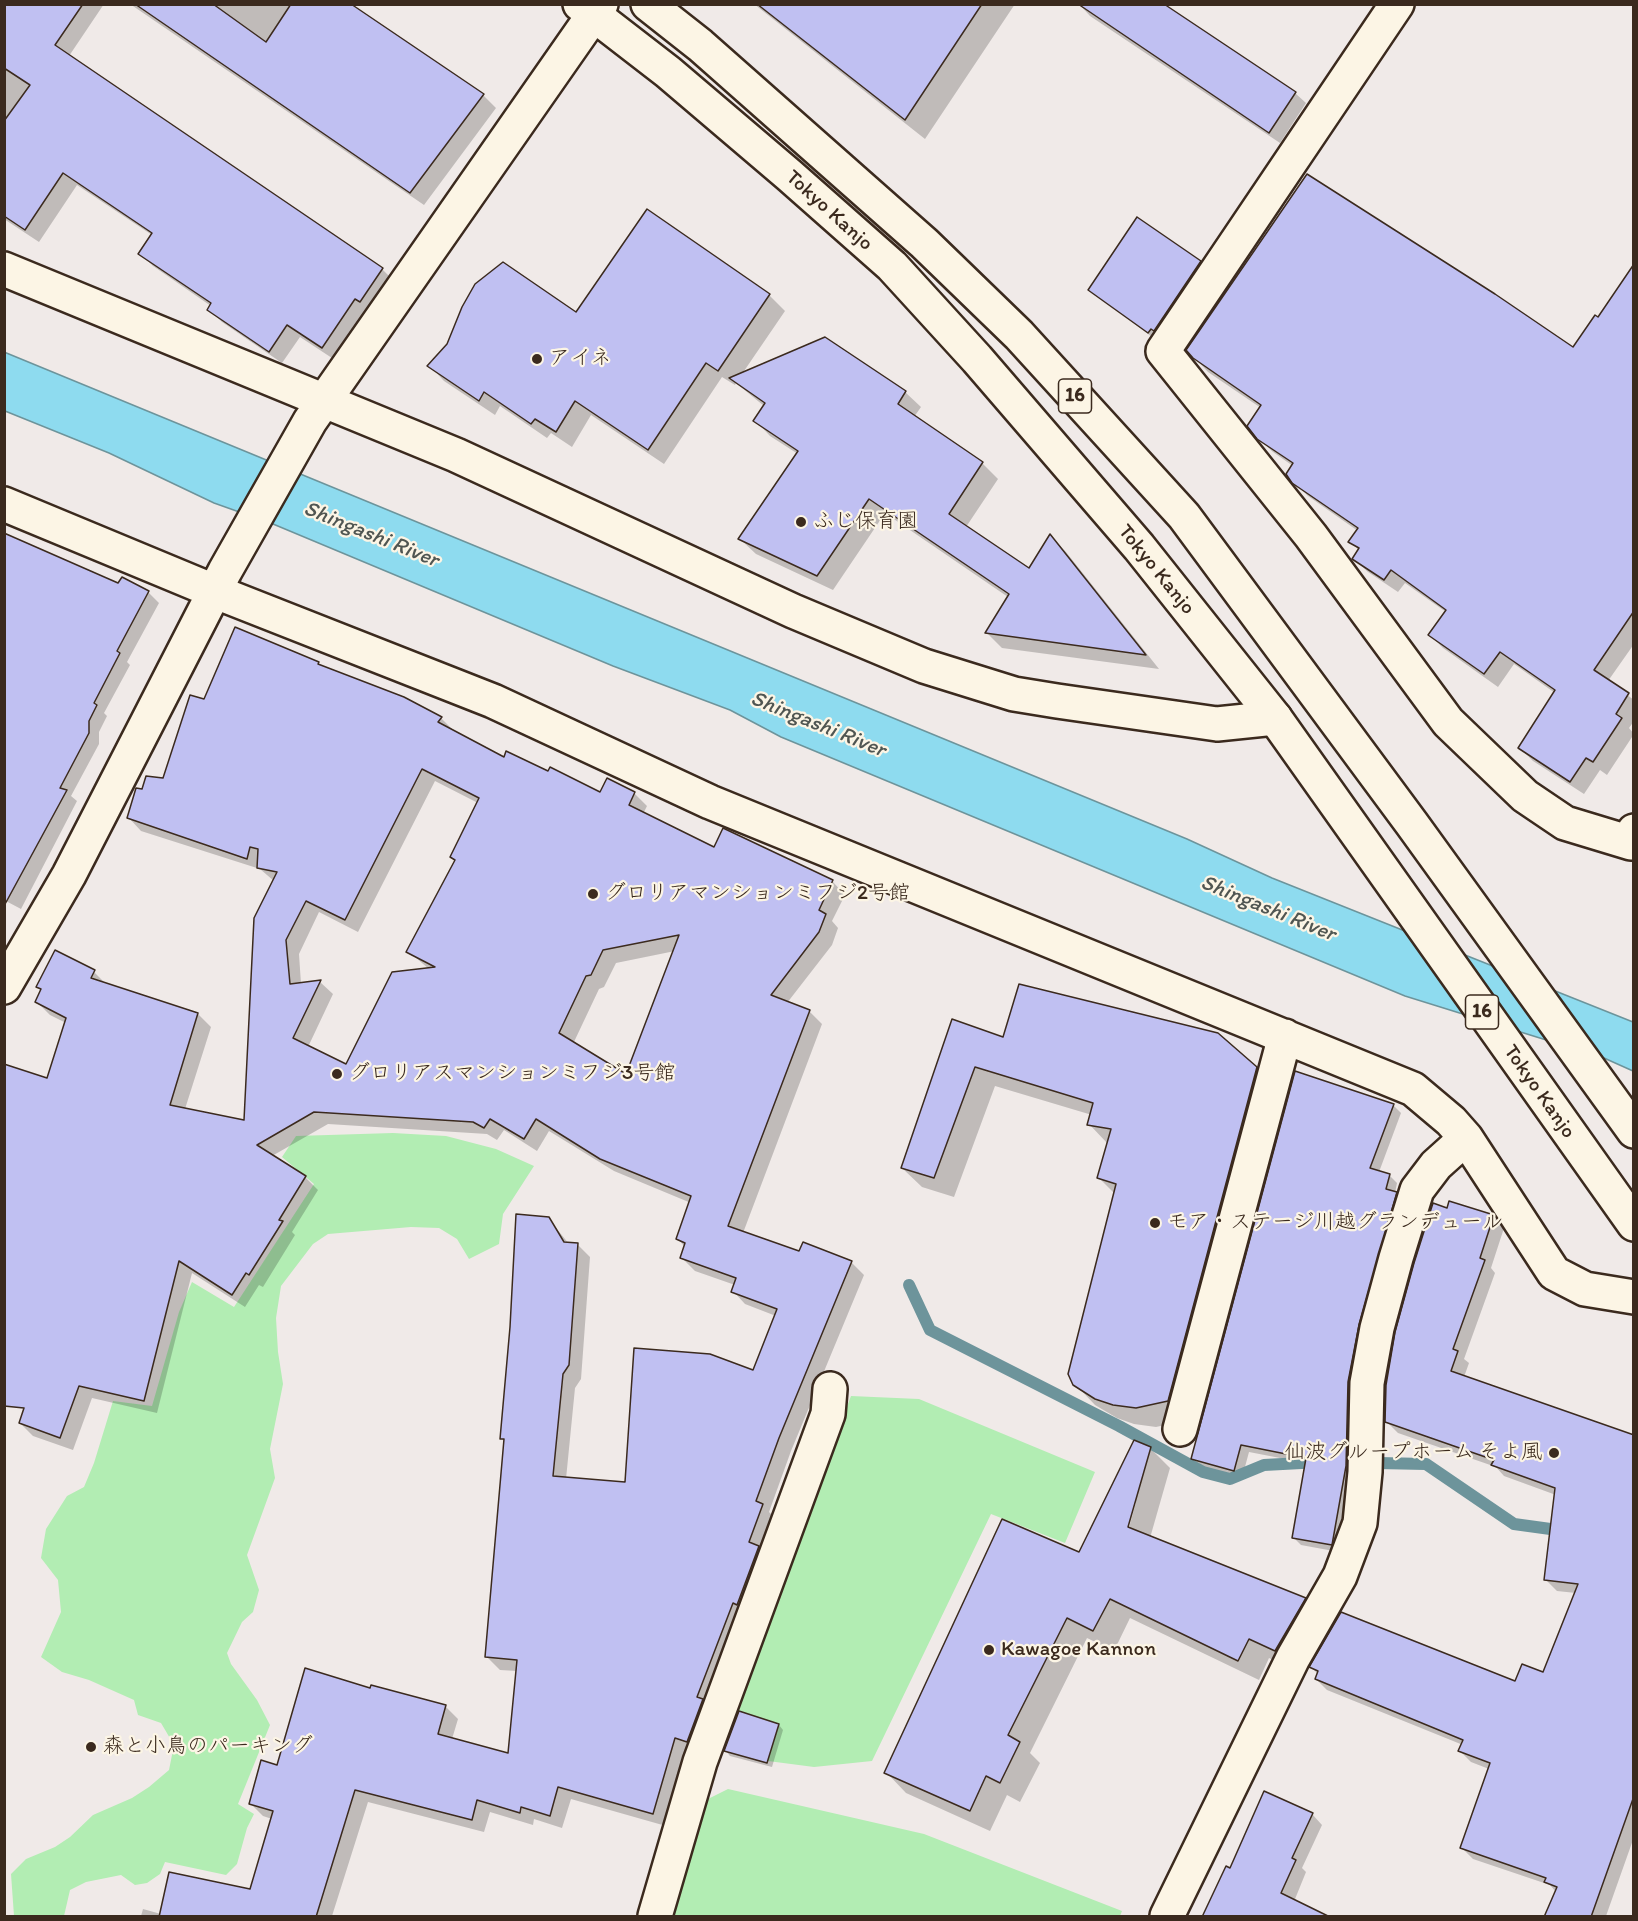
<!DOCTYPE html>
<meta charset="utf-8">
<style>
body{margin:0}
#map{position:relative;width:1638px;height:1921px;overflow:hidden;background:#f0eae8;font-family:Itim,sans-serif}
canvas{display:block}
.frame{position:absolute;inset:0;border:6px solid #3b2a1e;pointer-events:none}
</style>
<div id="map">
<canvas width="1638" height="1921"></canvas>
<div class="frame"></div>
</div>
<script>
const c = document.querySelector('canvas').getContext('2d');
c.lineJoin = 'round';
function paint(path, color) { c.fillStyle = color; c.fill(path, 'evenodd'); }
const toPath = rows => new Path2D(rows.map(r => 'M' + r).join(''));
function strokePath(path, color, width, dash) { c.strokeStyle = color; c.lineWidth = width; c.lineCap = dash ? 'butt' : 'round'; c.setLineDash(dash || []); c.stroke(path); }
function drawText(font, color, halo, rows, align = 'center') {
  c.font = font + ' Itim,"Klee One",sans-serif'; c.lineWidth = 4.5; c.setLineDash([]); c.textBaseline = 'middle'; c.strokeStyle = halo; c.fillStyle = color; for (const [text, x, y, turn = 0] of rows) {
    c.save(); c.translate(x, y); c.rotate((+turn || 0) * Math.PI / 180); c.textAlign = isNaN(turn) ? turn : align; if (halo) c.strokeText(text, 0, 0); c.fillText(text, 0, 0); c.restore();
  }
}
const green = toPath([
 [393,1133,446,1136,496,1149,534,1166,503,1214,499,1244,469,1259,457,1239,439,1228,411,1227,328,1234,313,1244,281,1286,276,1318,278,1352,283,1384,270,1449,275,1478,247,1555,259,1590,253,1612,242,1622,227,1653,231,1664,257,1700,270,1725,238,1804,254,1814,247,1828,237,1864,226,1875,165,1862,160,1874,147,1883,135,1885,121,1875,86,1882,70,1890,64,1916,14,1916,11,1874,26,1859,55,1847,70,1837,93,1815,132,1798,149,1787,169,1770,174,1745,161,1723,138,1715,134,1700,89,1680,62,1672,41,1657,61,1612,58,1580,41,1558,46,1529,67,1496,84,1487,94,1463,113,1401,152,1406,179,1312,192,1282,234,1307,314,1184,282,1157,296,1136],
 [851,1396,919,1399,1095,1472,1065,1543,991,1514,872,1761,814,1767,768,1761,721,1749,734,1704],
 [728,1789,924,1834,1122,1911,1120,1916,672,1916,706,1800]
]);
const water = toPath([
 [4,352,1187,839,1272,878,1633,1022,1633,1071,1604,1058,1405,996,781,737,730,710,613,666,273,524,214,503,109,453,5,411,4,352]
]);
const shadow = toPath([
 [4,4,104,4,69,56,382,269,395,282,335,360,300,337,282,363,222,322,209,309,211,306,153,266,140,253,152,235,77,185,39,242,4,219],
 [130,4,351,4,483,95,496,108,424,205],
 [754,4,1015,4,925,139],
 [1079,4,1159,4,1295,93,1306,103,1280,143,1090,16],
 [647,211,769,295,785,311,742,374,905,392,921,407,914,417,982,463,998,479,966,527,1029,570,1051,536,1066,552,1159,669,1002,648,987,633,1008,597,885,513,833,590,756,554,740,539,798,454,770,436,755,420,764,406,736,383,735,385,722,377,664,464,591,415,572,447,551,433,547,438,500,406,495,415,444,381,429,365,577,314],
 [1200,262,1208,270,1156,340,1090,290],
 [1634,267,1634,644,1608,681,1634,700,1634,721,1629,728,1634,734,1607,775,1600,770,1584,794,1533,761,1519,747,1555,693,1514,664,1498,687,1443,648,1430,635,1446,612,1405,583,1398,592,1368,572,1354,559,1359,550,1350,542,1358,531,1308,496,1294,482,1293,466,1273,452,1258,438,1261,408,1208,372,1194,357,1573,349,1598,319],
 [122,579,148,592,159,603,127,662,130,665,104,713,107,716,99,732,99,744,71,796,77,801,21,909,4,900],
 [318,664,322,668,441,718,454,731,505,759,601,794,634,793,647,806,643,814,714,849,724,830,833,882,845,895,832,921,838,928,832,945,787,1003,809,1011,822,1024,743,1233,800,1253,851,1262,864,1275,791,1451,769,1512,775,1518,666,1826,571,1799,562,1828,534,1819,533,1825,490,1812,484,1832,368,1802,332,1916,141,1916,143,1909,161,1914,251,1891,272,1819,263,1816,250,1803,278,1766,371,1690,445,1706,458,1719,452,1739,510,1755,517,1671,500,1670,487,1657,505,1442,501,1438,548,1218,569,1244,577,1244,590,1257,581,1379,575,1388,566,1479,626,1484,754,1372,776,1316,745,1304,733,1291,735,1285,695,1271,682,1258,685,1247,678,1239,691,1203,614,1171,549,1131,537,1151,504,1130,497,1140,487,1134,328,1124,272,1156,305,1177,318,1190,292,1232,295,1235,263,1287,259,1285,245,1307,192,1273,157,1413,92,1398,73,1450,33,1436,20,1423,39,1374,66,1023,50,1015,37,1002,42,991,38,987,94,972,107,985,198,1014,211,1027,185,1109,245,1122,274,881,260,869,141,831,129,818,143,791,164,780,205,701],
 [435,781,478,803,456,861,408,951,429,969,347,1066,308,1047,333,994,320,982,301,984,299,954,319,912,358,932],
 [675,951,626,1076,573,1044,599,989,604,987,616,963],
 [953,1021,1004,1039,1256,1068,1276,1088,1187,1420,1156,1427,1134,1424,1117,1418,1095,1405,1075,1384,1115,1194,1099,1178,1108,1144,1089,1124,1092,1115,995,1086,954,1197,922,1187,902,1168],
 [1393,1105,1401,1113,1379,1172,1389,1175,1397,1183,1395,1193,1404,1201,1339,1552,1301,1545,1293,1537,1306,1463,1249,1452,1242,1478,1200,1466,1192,1458],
 [1448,1210,1493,1216,1504,1228,1491,1268,1495,1273,1464,1359,1469,1363,1464,1377,1634,1437,1634,1837,1606,1916,1545,1916,1556,1892,1550,1885,1473,1859,1462,1848,1489,1769,1471,1762,1460,1751,1463,1745,1327,1690,1316,1679,1318,1674,1311,1667,1516,1683,1544,1674,1576,1593,1557,1591,1546,1580,1556,1495,1504,1476,1496,1467,1398,1433,1386,1421],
 [1150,1448,1170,1468,1150,1538,1305,1600,1325,1620,1296,1671,1269,1658,1259,1680,1130,1618,1114,1651,1087,1638,1030,1753,1040,1763,1020,1802,1007,1795,990,1831,906,1793,886,1772,1080,1554],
 [1136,1502,1127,1535,1124,1534,1132,1506],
 [779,1725,783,1730,772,1767,730,1756,726,1751],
 [1312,1814,1322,1825,1302,1868,1306,1872,1293,1904,1230,1870]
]);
const stream = toPath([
 [909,1285,930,1330,1119,1426,1203,1472,1230,1479,1264,1465,1320,1462],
 [1378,1463,1426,1464,1514,1524,1565,1531]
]);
const building = toPath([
 [4,4,83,4,55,45,383,268,360,302,355,299,322,348,287,325,269,352,207,310,211,303,138,254,152,233,63,173,25,230,4,216,4,121,30,85,4,68,4,4],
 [135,4,213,4,266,42,291,4,351,4,484,94,410,193,135,4],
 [757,4,982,4,905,120,757,4],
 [1078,4,1164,4,1296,92,1269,133,1078,4],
 [1307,174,1495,294,1573,347,1595,315,1598,317,1634,264,1634,611,1594,670,1629,693,1616,714,1622,718,1593,762,1586,758,1570,782,1518,748,1555,690,1500,652,1484,674,1428,635,1446,610,1391,570,1384,580,1352,559,1359,548,1348,542,1358,528,1292,483,1286,474,1293,463,1257,439,1247,426,1261,405,1193,358,1186,350,1307,174],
 [647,209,770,294,718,371,706,363,648,450,575,401,556,432,535,419,531,424,484,392,479,401,427,366,447,344,462,307,475,284,503,262,576,312,647,209],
 [1137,217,1201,261,1154,331,1151,329,1148,333,1088,290,1137,217],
 [825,337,906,391,898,404,983,462,949,514,1029,568,1050,534,1146,655,985,633,1009,594,869,499,817,576,738,539,798,451,753,421,765,403,729,378,825,337],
 [4,533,118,583,122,577,149,591,117,651,120,653,94,703,97,705,89,721,89,733,60,788,67,790,4,906,4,533],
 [235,627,319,662,318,664,404,697,442,717,438,722,504,757,506,751,548,771,550,767,600,792,607,778,635,792,629,805,714,847,723,828,833,880,819,910,826,914,819,932,771,995,810,1010,728,1226,799,1251,803,1242,852,1261,779,1438,756,1501,763,1504,749,1542,759,1546,737,1605,733,1603,697,1697,703,1699,687,1742,675,1738,653,1814,558,1787,550,1816,521,1807,520,1813,477,1800,472,1820,355,1790,316,1917,159,1917,169,1872,250,1889,273,1811,249,1804,261,1760,277,1765,305,1668,370,1688,371,1685,446,1705,438,1734,508,1753,517,1660,485,1657,504,1439,500,1439,510,1327,516,1214,549,1217,564,1242,578,1243,569,1365,563,1374,553,1476,625,1482,634,1348,710,1354,753,1370,777,1309,731,1292,736,1278,680,1258,685,1243,676,1239,691,1196,600,1159,536,1119,524,1139,490,1119,484,1128,473,1122,314,1112,257,1145,306,1176,279,1220,283,1221,249,1275,246,1273,232,1295,179,1261,144,1401,79,1386,60,1438,19,1423,24,1408,4,1406,4,1064,47,1078,66,1018,35,1002,41,989,36,987,55,950,95,970,91,978,198,1013,170,1105,244,1120,254,918,277,872,257,868,258,849,250,847,247,859,127,818,136,788,142,789,146,776,163,778,190,695,204,699,235,627],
 [422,769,479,798,450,857,455,860,406,952,435,967,392,972,346,1064,293,1038,321,980,290,984,286,940,306,901,345,920,422,769],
 [679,935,626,1074,559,1033,586,976,591,975,603,950,679,935],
 [1019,984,1218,1033,1257,1067,1168,1401,1136,1408,1113,1405,1095,1399,1073,1385,1068,1374,1116,1184,1097,1178,1111,1129,1087,1125,1093,1103,975,1067,934,1178,901,1168,952,1019,1003,1037,1019,984],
 [1295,1071,1394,1104,1370,1168,1390,1174,1386,1189,1397,1192,1359,1325,1348,1382,1346,1466,1332,1545,1292,1538,1306,1458,1241,1445,1234,1471,1191,1459,1295,1071],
 [1449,1201,1494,1215,1480,1258,1485,1260,1453,1349,1458,1351,1451,1371,1634,1435,1634,1796,1591,1917,1544,1917,1557,1887,1544,1882,1546,1878,1460,1848,1490,1763,1458,1751,1463,1740,1315,1679,1318,1671,1309,1667,1341,1612,1515,1681,1522,1664,1543,1672,1578,1584,1544,1580,1555,1488,1491,1465,1494,1460,1385,1422,1386,1385,1395,1332,1414,1263,1433,1203,1447,1208,1449,1201],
 [1134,1440,1151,1447,1128,1527,1306,1598,1275,1651,1249,1639,1238,1661,1110,1599,1093,1631,1067,1618,1008,1735,1020,1742,1000,1783,986,1776,970,1811,884,1773,1002,1519,1079,1552,1134,1440],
 [739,1711,779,1724,767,1763,724,1751,739,1711],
 [1264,1791,1313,1813,1292,1858,1296,1860,1281,1893,1330,1917,1202,1917,1226,1866,1230,1868,1264,1791]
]);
const minor = toPath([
 [1397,4,1163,351,1311,536,1448,722,1525,796,1565,823,1631,843,1634,831],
 [4,269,456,455,793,611,924,666,1014,694,1057,701,1217,724,1275,718],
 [4,504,216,592,493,701,710,802,1413,1089,1451,1121,1466,1138,1554,1273,1585,1289,1634,1297],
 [4,987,69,875,225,571,310,421,601,4],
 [1180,1429,1285,1036],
 [655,1916,700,1762,828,1414,830,1389],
 [1167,1916,1293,1658,1340,1576,1360,1523,1365,1472,1367,1383,1377,1328,1396,1258,1417,1190,1436,1165,1466,1138]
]);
const highway = toPath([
 [580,4,668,72,789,175,892,266,977,359,1139,547,1275,718,1634,1224],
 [648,4,700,45,924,243,1019,335,1184,516,1412,824,1634,1131]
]);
const markers = [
 [537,359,6,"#3b2a1e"],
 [801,522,6,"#3b2a1e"],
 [593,894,6,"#3b2a1e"],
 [337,1074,6,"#3b2a1e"],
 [1155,1223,6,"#3b2a1e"],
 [1554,1453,6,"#3b2a1e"],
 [989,1650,6,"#3b2a1e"],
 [91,1747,6,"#3b2a1e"]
];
const shields = [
 [1075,396,33],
 [1482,1012,33]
];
const shieldNames = [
 ["16",1075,396],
 ["16",1482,1012]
];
const streetNames = [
 ["Tokyo Kanjo",829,211,42],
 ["Tokyo Kanjo",1156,570,51],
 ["Tokyo Kanjo",1539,1092,55]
];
const poiNames = [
 ["アイネ",549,359],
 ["ふじ保育園",813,522],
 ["グロリアマンションミフジ2号館",605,894],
 ["グロリアスマンションミフジ3号館",349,1074],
 ["モア・ステージ川越グランデュール",1167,1223],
 ["仙波グループホーム そよ風",1542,1453,"right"],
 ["Kawagoe Kannon",1001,1650],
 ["森と小鳥のパーキング",103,1747]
];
const waterNames = [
 ["Shingashi River",371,535,22],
 ["Shingashi River",818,725,22],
 ["Shingashi River",1268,909,22]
];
paint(green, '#b2edb3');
paint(water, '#8edbef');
strokePath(water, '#6d949b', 1.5);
paint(shadow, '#0003');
strokePath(stream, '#6d949b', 12);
paint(building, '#c0c0f2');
strokePath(building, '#3b2a1e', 1.5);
strokePath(minor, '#3b2a1e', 38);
strokePath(highway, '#3b2a1e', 38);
strokePath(minor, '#fcf5e5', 33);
strokePath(highway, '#fcf5e5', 33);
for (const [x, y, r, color] of markers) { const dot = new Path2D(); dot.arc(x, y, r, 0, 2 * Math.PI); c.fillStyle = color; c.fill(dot); strokePath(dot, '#fcf5e5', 2); }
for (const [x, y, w] of shields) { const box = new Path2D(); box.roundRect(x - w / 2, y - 17, w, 34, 4.5); c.fillStyle = '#fcf5e5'; c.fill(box); strokePath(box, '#3b2a1e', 1.5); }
drawText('bold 20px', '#3b2a1e', null, shieldNames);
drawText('21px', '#3b2a1e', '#fcf5e5', streetNames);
drawText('21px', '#3b2a1e', '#fcf5e5', poiNames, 'left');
drawText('italic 22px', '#505652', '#fcf5e5', waterNames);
</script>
